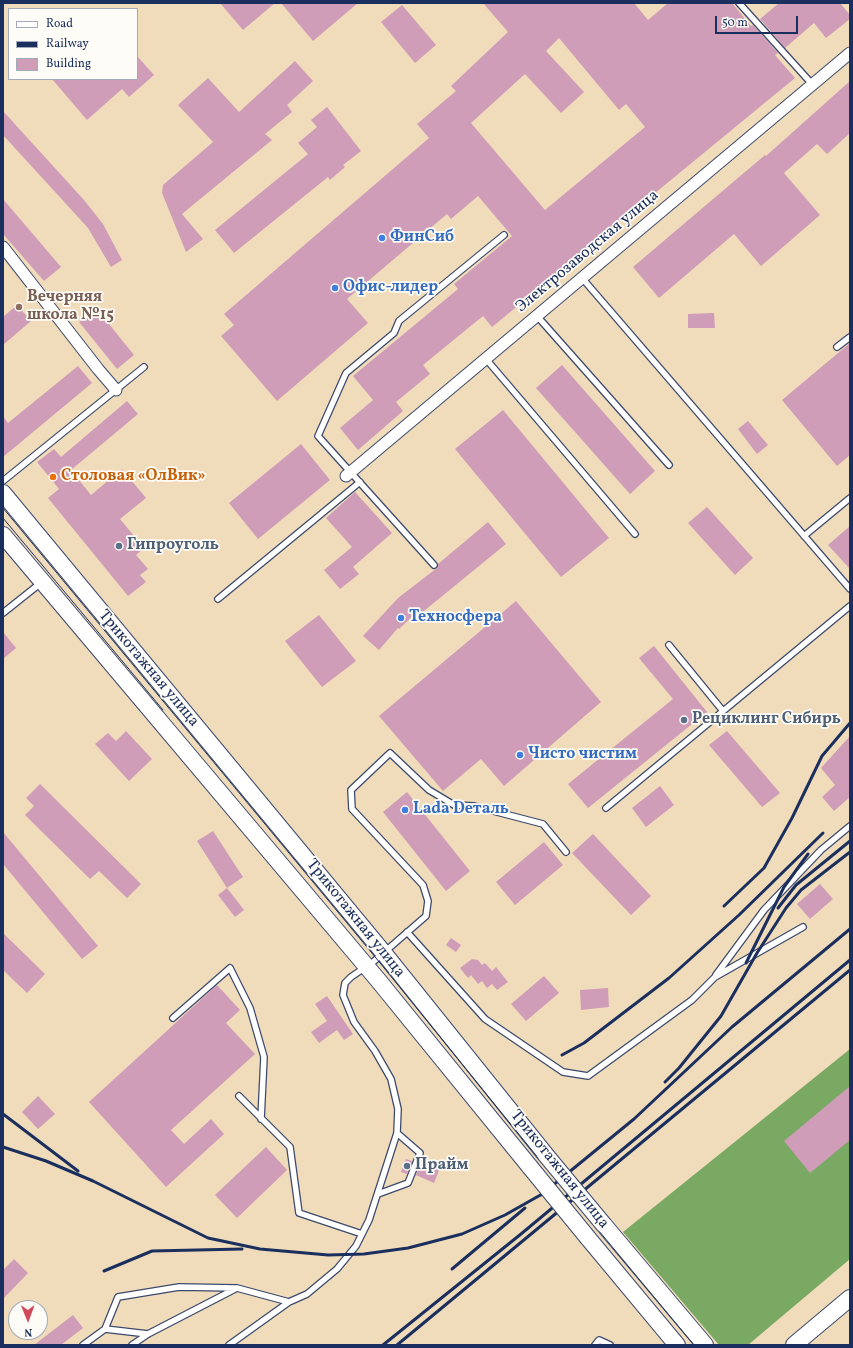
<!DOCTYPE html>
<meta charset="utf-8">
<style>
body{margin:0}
#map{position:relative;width:853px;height:1348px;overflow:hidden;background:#f0dcbb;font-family:Vollkorn,serif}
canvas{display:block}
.frame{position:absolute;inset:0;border:4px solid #1b2f5e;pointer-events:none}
.legend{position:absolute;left:8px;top:8px;width:130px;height:72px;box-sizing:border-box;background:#fdfcf7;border:1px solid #a3aaba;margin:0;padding:5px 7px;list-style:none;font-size:12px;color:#1b2f5e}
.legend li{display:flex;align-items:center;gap:8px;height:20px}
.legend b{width:20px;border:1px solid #a3aaba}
.north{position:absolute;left:8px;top:1300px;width:40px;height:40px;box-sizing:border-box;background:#fdfcf7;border:1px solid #a3aaba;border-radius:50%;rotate:179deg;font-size:11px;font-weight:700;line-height:16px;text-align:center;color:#1b2f5e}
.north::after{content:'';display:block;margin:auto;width:14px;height:18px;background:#d1495b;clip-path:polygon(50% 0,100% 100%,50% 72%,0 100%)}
.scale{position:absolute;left:715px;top:16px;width:83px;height:18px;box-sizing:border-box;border:2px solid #1b2f5e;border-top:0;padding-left:5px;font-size:12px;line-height:14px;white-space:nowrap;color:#1b2f5e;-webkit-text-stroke:3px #fdfcf7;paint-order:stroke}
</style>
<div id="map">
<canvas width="853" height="1348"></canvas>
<div class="frame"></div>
<ul class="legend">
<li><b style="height:5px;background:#fff"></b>Road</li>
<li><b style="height:5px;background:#1b2f5e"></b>Railway</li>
<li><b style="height:11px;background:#cf9db7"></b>Building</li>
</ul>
<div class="north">N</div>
<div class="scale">50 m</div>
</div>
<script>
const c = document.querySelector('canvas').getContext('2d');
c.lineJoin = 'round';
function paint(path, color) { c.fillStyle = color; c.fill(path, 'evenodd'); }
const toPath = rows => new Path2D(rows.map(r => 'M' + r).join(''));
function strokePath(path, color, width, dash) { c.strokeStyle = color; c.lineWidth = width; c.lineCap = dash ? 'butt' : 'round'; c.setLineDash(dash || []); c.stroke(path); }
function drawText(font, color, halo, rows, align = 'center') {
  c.font = font + ' Vollkorn,serif'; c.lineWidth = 3.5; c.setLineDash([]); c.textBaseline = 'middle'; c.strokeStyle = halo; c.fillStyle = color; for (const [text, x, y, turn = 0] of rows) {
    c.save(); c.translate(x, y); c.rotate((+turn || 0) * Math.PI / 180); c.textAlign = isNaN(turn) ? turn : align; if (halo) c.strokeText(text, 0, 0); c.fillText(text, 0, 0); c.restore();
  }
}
const forest = toPath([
 [850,1049,850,1259,748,1345,719,1345,623,1232]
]);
const building = toPath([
 [220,3,275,3,243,30],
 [281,3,358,3,313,41],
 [483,3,634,3,648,20,668,3,732,3,751,26,753,25,778,53,775,55,795,78,492,327,483,316,423,365,430,374,396,402,403,411,358,450,340,428,373,400,353,376,458,289,454,284,512,236,478,196,451,219,447,214,347,299,368,323,277,401,221,336,234,325,224,314,429,138,417,124,456,91,451,86,508,32],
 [559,38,619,110,626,104,645,127,545,210,471,123,525,74,561,113,584,92,546,51],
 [779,3,840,3,850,15,850,19,826,38,814,23,785,48,760,19],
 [402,5,436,45,415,63,381,22],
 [137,56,154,75,129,97,122,89,87,120,52,79,137,79],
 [295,61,313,81,287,105,292,112,265,134,272,140,182,214,203,239,186,252,162,193,163,185,213,142,178,105,208,78,239,112],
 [850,81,850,133,827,154,817,144,784,173,820,215,761,266,734,234,659,298,633,267,765,155,766,156],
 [327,107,361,151,343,165,345,167,330,180,328,177,234,253,215,230,308,154,298,143,317,127,311,120],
 [3,111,84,200,103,224,122,260,111,267,88,228,3,135],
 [3,199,61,267,44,281,3,234],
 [17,305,31,321,3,345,3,317],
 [96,308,134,355,117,369,79,322],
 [714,313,715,328,688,328,688,314],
 [850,343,850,455,837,466,782,400],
 [562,365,655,471,630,494,536,388],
 [78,366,92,383,3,457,3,416,8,423],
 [127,401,138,414,71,470,91,495,122,469,146,498,120,519,144,548,136,555,148,569,140,575,146,582,128,596,48,498,59,489,37,462,54,449,61,457],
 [503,410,609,538,561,577,455,449],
 [748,421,768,445,757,454,738,429],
 [301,444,330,480,258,539,229,503],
 [355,492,392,533,353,567,359,574,340,589,324,570,352,547,326,518],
 [707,507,753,558,735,575,688,523],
 [488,522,506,544,419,615,417,612,399,629,398,628,379,650,363,636,398,598,437,568,438,564],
 [850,526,850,569,828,545],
 [516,601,601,702,504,786,481,759,443,791,379,716],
 [319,615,356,661,322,687,285,641],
 [3,632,16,648,3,659],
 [654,646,707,712,588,808,568,784,673,699,639,658],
 [126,731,152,759,129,781,95,744,108,733,116,741],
 [727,731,780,793,762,807,709,745],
 [850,736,850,797,834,811,822,797,835,785,821,768],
 [40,784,141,884,127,898,99,871,90,879,25,815,34,806,26,798],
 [660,786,674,805,646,827,632,808],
 [407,792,470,871,446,891,383,812],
 [213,831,243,877,227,888,197,841],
 [3,832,98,946,82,959,3,864],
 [593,834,651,896,631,915,572,853],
 [544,842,563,865,515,905,496,882],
 [820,884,833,899,810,919,797,904],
 [227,888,244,910,235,917,218,895],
 [3,933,45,974,27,993,3,970],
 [451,938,461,945,456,952,446,945],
 [472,959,478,960,482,965,485,963,492,971,496,967,508,982,497,990,492,984,487,988,482,981,478,984,471,975,468,978,460,968],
 [544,976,559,993,526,1021,511,1004],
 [217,985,240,1010,226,1023,255,1054,171,1130,184,1144,211,1119,224,1134,166,1187,89,1102],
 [608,988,609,1007,581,1010,580,990],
 [327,996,353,1034,344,1040,337,1030,319,1043,311,1032,327,1021,315,1004],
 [850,1086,850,1140,810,1173,784,1141],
 [38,1096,55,1114,38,1129,22,1112],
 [266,1147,287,1170,237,1218,215,1195],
 [406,1159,412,1161,407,1174,401,1172],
 [431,1164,440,1168,434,1183,416,1175,420,1165,429,1169],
 [14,1259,28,1273,3,1299,3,1270],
 [73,1315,83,1328,61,1345,34,1345]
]);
const service = toPath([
 [739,3,812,84],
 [582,278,850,589],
 [537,316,669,465],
 [837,347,850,337],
 [486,359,635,534],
 [3,481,144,367],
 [804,536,850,498],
 [434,565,318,436,346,373,394,333,399,321,504,235],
 [218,599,360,482],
 [3,613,42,582],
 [669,645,723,711],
 [606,808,850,606],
 [407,932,485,1019,563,1072,588,1076,692,1000,715,977,803,927],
 [716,975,764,910,821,850,850,826],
 [173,1018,230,968,250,1008,264,1057,261,1119],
 [239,1096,290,1147,299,1213,362,1234],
 [378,1194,408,1183,420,1153,397,1133],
 [105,1329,148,1334],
 [83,1345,105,1329,118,1297,179,1287,237,1288,289,1302],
 [132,1345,148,1334,235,1289],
 [229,1345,289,1302,307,1294,337,1269,356,1246,369,1220,397,1133,398,1109,391,1079,375,1051,354,1022,343,995,345,983,351,977,373,962,426,916,428,901,423,885,352,809,351,790,390,753,429,790,454,805,474,806,543,824,566,852],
 [595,1345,599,1340,610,1345]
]);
const minor = toPath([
 [3,247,98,369,116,390],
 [346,476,850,53]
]);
const secondary = toPath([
 [3,493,383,952,545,1154],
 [3,535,378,980,530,1167],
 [604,1225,705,1345],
 [588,1238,677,1345],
 [794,1345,850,1298]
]);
const tram = toPath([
 [3,508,376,958,539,1159,694,1345],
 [3,518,163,710]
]);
const rail = toPath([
 [724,906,764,868,792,818,822,756,850,723],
 [778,908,796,885,850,841],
 [746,963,784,887,808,854],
 [562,1055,584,1043,669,978,739,915,823,833],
 [665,1082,679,1068,721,1016,757,953,786,908,801,890,850,852],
 [3,1114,78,1171],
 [3,1147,46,1161,93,1181,208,1238,260,1249,328,1255,364,1254,408,1248,462,1234,505,1215,544,1193],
 [541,1195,634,1119,732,1027,850,929],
 [452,1269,525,1208],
 [104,1271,152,1251,242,1249],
 [383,1345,521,1234,850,960],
 [397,1345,850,970]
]);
const secondaryBridge = toPath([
 [545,1154,604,1225],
 [530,1167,588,1238]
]);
const markers = [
 [382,238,4,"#3f7fe0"],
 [335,288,4,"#3f7fe0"],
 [19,307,4,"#8d6e63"],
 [53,477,4,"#e8710a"],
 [119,546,4,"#5c6f8a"],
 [401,618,4,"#3f7fe0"],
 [684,720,4,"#5c6f8a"],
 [520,755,4,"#3f7fe0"],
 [405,810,4,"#3f7fe0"],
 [407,1166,4,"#5c6f8a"]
];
const shopNames = [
 ["ФинСиб",390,238],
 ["Офис-лидер",343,288],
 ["Техносфера",409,618],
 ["Чисто чистим",528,755],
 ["Lada Dеталь",413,810]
];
const streetNames = [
 ["Электрозаводская улица",588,252,-40],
 ["Трикотажная улица",148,669,50],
 ["Трикотажная улица",355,919,51],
 ["Трикотажная улица",559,1170,51]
];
const educationNames = [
 ["Вечерняя",27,298],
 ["школа №15",27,316]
];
const foodNames = [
 ["Столовая «ОлВик»",61,477]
];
const serviceNames = [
 ["Гипроуголь",127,546],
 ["Рециклинг Сибирь",692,720],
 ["Прайм",415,1166]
];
paint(forest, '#79a962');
paint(building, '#cf9db7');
strokePath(service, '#3b496c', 8);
strokePath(minor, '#3b496c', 13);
strokePath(secondary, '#3b496c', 18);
strokePath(service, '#fff', 5.5);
strokePath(minor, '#fff', 11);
strokePath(secondary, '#fff', 16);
strokePath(tram, '#1b2f5e', 1);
strokePath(rail, '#1b2f5e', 3);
strokePath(secondaryBridge, '#3b496c', 18, []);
strokePath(secondaryBridge, '#fff', 16);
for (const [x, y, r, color] of markers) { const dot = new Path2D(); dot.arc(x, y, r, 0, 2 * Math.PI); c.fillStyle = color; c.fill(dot); strokePath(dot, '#fdfcf7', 1.5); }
drawText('bold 16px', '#366cbe', '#fdfcf7', shopNames, 'left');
drawText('16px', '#1b2f5e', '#fdfcf7', streetNames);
drawText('bold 16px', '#785e54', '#fdfcf7', educationNames, 'left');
drawText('bold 16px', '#c56008', '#fdfcf7', foodNames, 'left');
drawText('bold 16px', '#4e5e75', '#fdfcf7', serviceNames, 'left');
</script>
